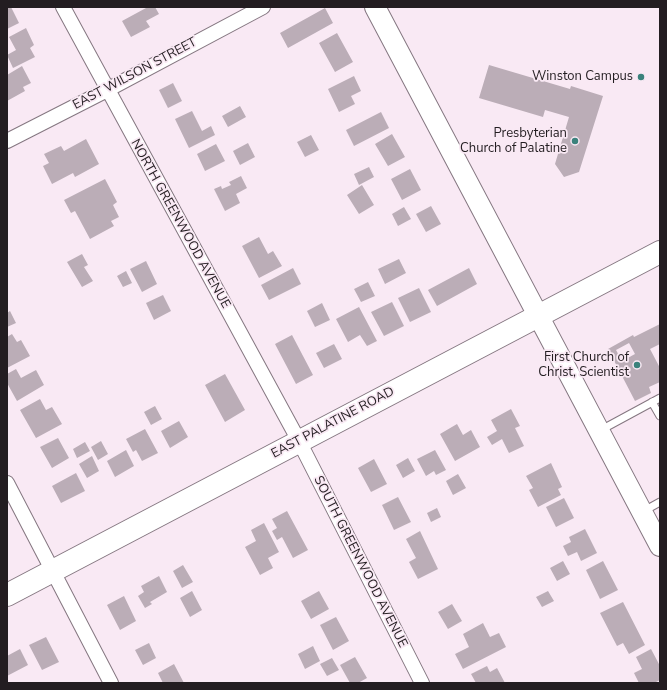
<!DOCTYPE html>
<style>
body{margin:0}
#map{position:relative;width:667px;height:690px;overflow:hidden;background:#f9e9f4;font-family:"Nunito Sans",sans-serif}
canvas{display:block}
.frame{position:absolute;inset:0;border:8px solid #231d21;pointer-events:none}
</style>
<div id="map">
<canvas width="667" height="690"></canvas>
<div class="frame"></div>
</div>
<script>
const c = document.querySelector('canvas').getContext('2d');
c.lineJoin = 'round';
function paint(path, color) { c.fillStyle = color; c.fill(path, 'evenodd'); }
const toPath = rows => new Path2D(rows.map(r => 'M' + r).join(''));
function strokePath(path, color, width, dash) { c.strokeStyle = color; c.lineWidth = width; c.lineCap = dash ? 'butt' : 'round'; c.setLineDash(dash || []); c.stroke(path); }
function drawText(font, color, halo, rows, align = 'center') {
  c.font = font + ' "Nunito Sans",sans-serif'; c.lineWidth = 3.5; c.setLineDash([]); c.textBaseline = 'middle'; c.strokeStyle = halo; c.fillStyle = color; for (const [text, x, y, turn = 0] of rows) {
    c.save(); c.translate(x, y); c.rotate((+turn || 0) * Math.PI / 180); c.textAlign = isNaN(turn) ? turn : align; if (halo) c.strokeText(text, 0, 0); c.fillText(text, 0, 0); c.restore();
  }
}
const building = toPath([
 [7,7,11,7,19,23,7,29],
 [145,7,155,7,159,14,146,21,150,27,131,37,122,21,146,8],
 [325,8,333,23,288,48,280,33],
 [26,28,34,45,30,48,35,57,13,68,7,55,16,50,9,37],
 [337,33,353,62,335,72,319,43],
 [489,65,570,89,571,86,603,96,579,172,564,177,555,164,569,117,545,110,543,117,479,98],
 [22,66,31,83,23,87,25,91,7,101,7,75],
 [354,76,361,91,351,96,355,104,339,112,328,89],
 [173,83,182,101,168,108,159,90],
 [240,106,246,117,228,127,222,116],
 [192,111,202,131,211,126,215,135,189,148,175,119],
 [381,112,389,128,354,146,346,130],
 [392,134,405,157,388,166,375,144],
 [311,135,319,150,305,157,297,142],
 [86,139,99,164,75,177,73,173,52,184,43,166,49,163,44,154,61,146,64,151],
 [248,143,255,157,240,165,233,151],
 [216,144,225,161,205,171,197,154],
 [369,167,374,177,359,185,354,174],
 [410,169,421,190,402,200,391,179],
 [241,176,247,188,236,194,240,203,225,211,214,189,221,186,222,189,231,185,229,182],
 [105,179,117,202,113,205,119,217,111,221,114,226,90,239,75,211,71,213,64,200],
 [362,185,374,205,359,214,347,195],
 [431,206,441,224,426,232,416,214],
 [404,207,411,219,398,226,392,214],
 [259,237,268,254,273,251,282,266,259,278,242,246],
 [82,254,88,265,84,267,93,281,82,287,67,262],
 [399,259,406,273,385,284,378,269],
 [146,261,157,284,142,292,130,269],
 [293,268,301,284,269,300,261,285],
 [469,268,477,284,437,306,428,290],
 [126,271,132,283,123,287,117,276],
 [368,282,375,296,361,302,354,289],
 [419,288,431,312,410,322,398,298],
 [163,295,171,311,154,320,146,303],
 [392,302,404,326,384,336,371,312],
 [322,303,330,320,315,327,307,311],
 [359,307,377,341,367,346,360,335,348,342,336,319],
 [10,311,16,323,7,327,7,313],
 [660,324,660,344,650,349,660,368,660,382,649,387,651,393,635,401,608,349,633,335,634,337],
 [629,343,635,354,622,361,616,350],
 [12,334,17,342,21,340,30,356,7,368,7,337],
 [292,335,313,375,296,384,275,344],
 [334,344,342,359,324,368,316,353],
 [16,369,21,378,36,370,44,385,17,401,7,383,7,374],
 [225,374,245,410,225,422,205,385],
 [40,399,46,410,52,407,62,424,36,438,20,410],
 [155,406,162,419,151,425,144,412],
 [511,409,520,426,515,428,524,446,509,453,502,439,492,445,487,437,497,431,491,420],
 [179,421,188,437,170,448,161,431],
 [457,424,463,435,471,430,480,447,455,461,440,434],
 [145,429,158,453,142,461,136,450,133,452,126,439],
 [58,438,69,458,52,468,40,447],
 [101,441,108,454,98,460,91,447],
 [85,442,90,451,77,458,73,449],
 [126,450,134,466,115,477,107,461],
 [435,450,446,470,436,475,434,471,426,476,417,459],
 [92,456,99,471,87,478,79,464],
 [408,458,415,471,403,478,396,465],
 [374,459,387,484,371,492,358,468],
 [551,463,562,487,558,489,561,495,538,507,529,490,533,488,526,476],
 [76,473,85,491,61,503,52,486],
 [458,474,466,488,453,495,446,481],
 [398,497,411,522,394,530,382,505],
 [564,498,574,518,556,527,546,507],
 [437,508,441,517,431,522,427,513],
 [287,511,308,550,293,558,282,537,277,540,272,531,277,528,272,519],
 [264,523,279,552,268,558,273,568,260,575,245,547,256,541,251,530],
 [585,529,597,553,581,561,577,552,568,556,563,546,571,542,569,537],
 [420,531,438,569,418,579,409,562,416,558,406,539],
 [563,561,570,574,557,581,550,568],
 [603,561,618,590,600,599,586,570],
 [183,565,193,582,182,588,173,571],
 [159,576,167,592,150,602,152,604,145,608,138,596,144,592,141,586],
 [192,591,202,610,190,617,180,598],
 [319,591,329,609,311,619,301,601],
 [548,591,554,601,542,607,536,597],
 [124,596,136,621,120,630,107,605],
 [623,602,645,645,629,654,623,643,617,646,600,613],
 [452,604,462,621,448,629,438,612],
 [336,617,349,641,333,650,320,625],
 [483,623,490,637,499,633,506,647,463,669,455,654,469,647,463,634],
 [46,637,59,662,42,670,29,645],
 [149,643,156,658,143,665,135,650],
 [313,646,320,661,305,669,298,654],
 [20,649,28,665,7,676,7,656],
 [651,649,660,666,660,680,654,683,639,683,634,673,642,669,636,657],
 [355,657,367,678,358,683,350,683,340,665],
 [332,658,339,670,327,676,320,664],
 [174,664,184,683,163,683,158,673],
 [487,666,490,672,497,668,505,683,476,683,471,674]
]);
const lane = toPath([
 [652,402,660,416],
 [599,431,660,398],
 [642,512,660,502]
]);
const street = toPath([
 [63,7,299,441,422,683],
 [7,141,107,90,263,7],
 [7,483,111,683]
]);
const secondary = toPath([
 [375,7,660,546]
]);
const primary = toPath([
 [7,595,660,252]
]);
const markers = [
 [641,77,4,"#3b827c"],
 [575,141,4,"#3b827c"],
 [637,365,4,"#3b827c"]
];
const streetNames = [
 ["EAST WILSON STREET",135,74,-28],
 ["NORTH GREENWOOD AVENUE",180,224,61],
 ["EAST PALATINE ROAD",333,423,-28],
 ["SOUTH GREENWOOD AVENUE",360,562,63]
];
const poiNames = [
 ["Winston Campus",633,77],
 ["Presbyterian",567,134],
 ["Church of Palatine",567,149],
 ["First Church of",629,358],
 ["Christ, Scientist",629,373]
];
paint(building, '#bbadb7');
strokePath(lane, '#857781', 9);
strokePath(street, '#857781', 16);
strokePath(secondary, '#857781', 22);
strokePath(primary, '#857781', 24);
strokePath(lane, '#fff', 7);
strokePath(street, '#fff', 14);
strokePath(secondary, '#fff', 20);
strokePath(primary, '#fff', 22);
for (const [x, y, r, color] of markers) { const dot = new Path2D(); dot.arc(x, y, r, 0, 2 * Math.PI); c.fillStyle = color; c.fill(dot); strokePath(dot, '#f9e9f4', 1.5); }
drawText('13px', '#231d21', '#f9e9f4', streetNames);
drawText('13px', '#231d21', '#f9e9f4', poiNames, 'right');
</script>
